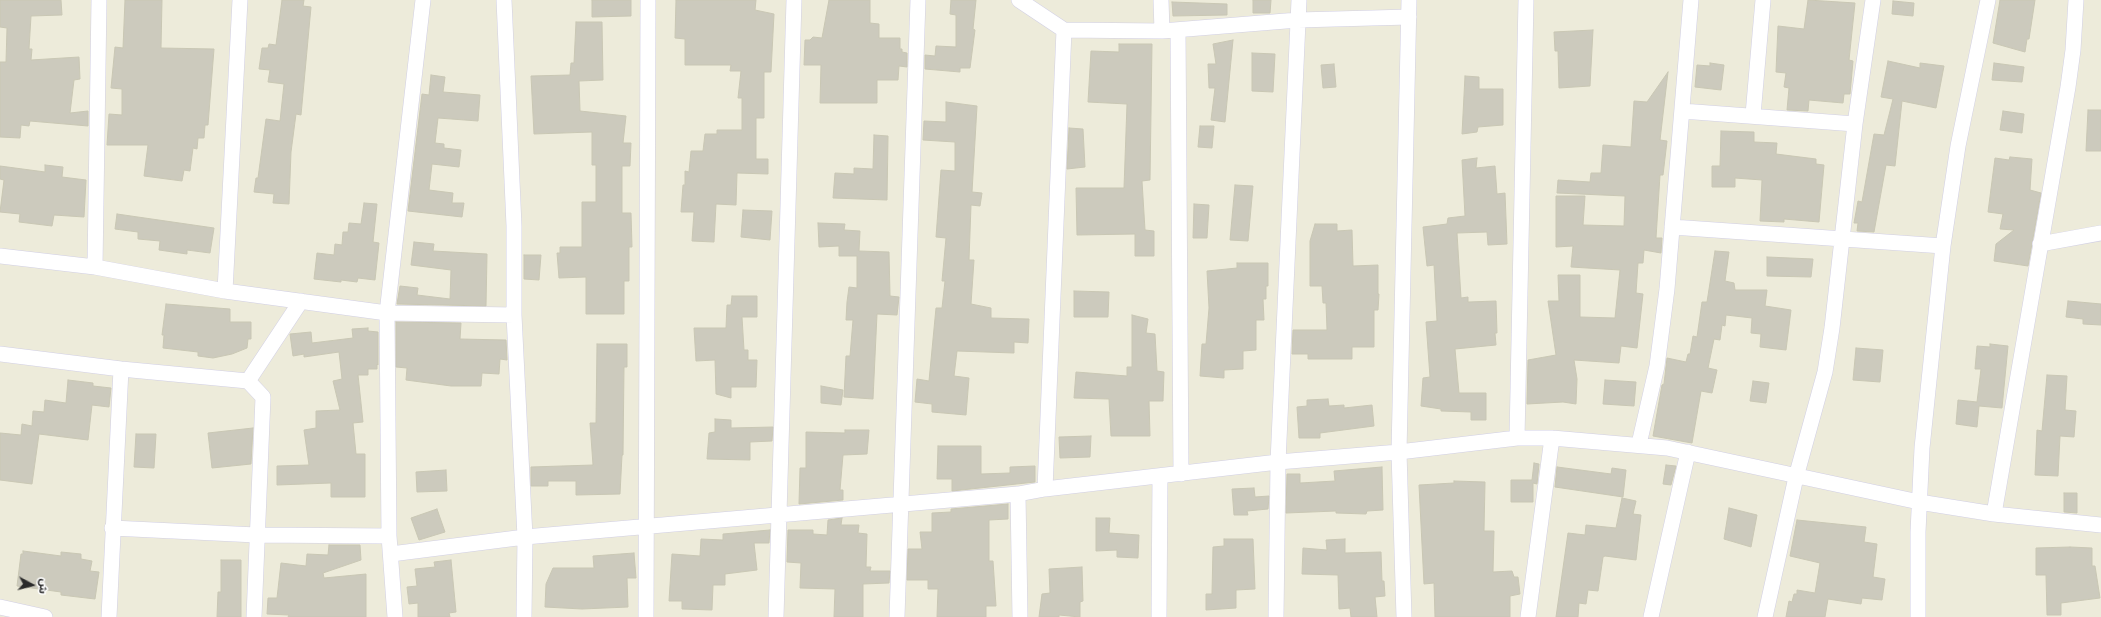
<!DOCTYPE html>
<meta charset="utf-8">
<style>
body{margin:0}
#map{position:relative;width:2101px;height:617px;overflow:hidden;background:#edebda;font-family:"DM Sans","Noto Sans Arabic",sans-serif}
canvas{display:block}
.north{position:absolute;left:12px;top:565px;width:40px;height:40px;-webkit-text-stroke:3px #fff;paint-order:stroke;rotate:97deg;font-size:11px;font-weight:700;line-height:16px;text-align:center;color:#2a2a2a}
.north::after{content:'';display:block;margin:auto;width:14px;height:18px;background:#2a2a2a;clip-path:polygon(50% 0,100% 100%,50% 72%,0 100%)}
</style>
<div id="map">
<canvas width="2101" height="617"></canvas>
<div class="north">ش</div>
</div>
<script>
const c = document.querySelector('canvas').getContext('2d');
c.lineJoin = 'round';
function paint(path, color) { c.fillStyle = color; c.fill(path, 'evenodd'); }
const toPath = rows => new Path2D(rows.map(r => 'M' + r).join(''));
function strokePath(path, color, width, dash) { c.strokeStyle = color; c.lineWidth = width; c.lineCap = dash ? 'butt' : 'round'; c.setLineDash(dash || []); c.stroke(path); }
const building = toPath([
 [0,0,61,0,62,15,31,16,29,49,32,49,31,60,79,57,80,79,74,80,70,113,88,111,88,126,30,121,29,126,21,125,20,138,0,137,0,62,6,62,7,28,0,27,0,0],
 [125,0,162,0,161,48,214,49,208,125,205,125,204,138,198,138,197,149,193,148,190,171,184,170,182,181,144,176,148,145,107,145,109,114,122,115,122,89,111,88,115,47,123,48,125,0],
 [282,0,304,0,303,6,311,7,301,115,296,114,291,152,289,204,273,203,274,194,254,192,256,178,258,178,266,119,280,121,284,84,268,82,270,70,259,69,262,48,268,48,269,44,276,45,282,0],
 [592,0,631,0,631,16,592,17,592,0],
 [676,0,756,0,755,10,774,14,771,72,764,72,764,118,756,118,756,159,768,159,768,174,737,173,736,205,716,204,714,242,692,241,694,212,681,212,683,185,685,185,685,171,689,172,691,151,703,151,705,134,717,134,717,130,742,130,742,98,738,98,741,71,730,71,731,65,685,65,685,39,675,38,676,0],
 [829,0,870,0,870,23,879,24,879,38,900,38,900,49,902,49,902,52,907,53,907,67,899,66,898,80,877,80,877,103,820,103,821,65,804,65,805,40,810,40,813,37,822,38,829,0],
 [951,0,976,0,973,29,975,30,970,68,960,68,960,72,925,69,925,55,935,56,936,46,956,47,956,15,950,14,951,0],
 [1253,0,1271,0,1270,13,1253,13,1253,0],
 [1808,0,1855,3,1849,60,1853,61,1850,94,1844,94,1843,103,1809,100,1808,111,1787,110,1789,88,1784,87,1786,73,1776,72,1778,26,1804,29,1808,0],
 [2000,0,2035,0,2029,39,2027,39,2025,52,1993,43,2000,0],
 [1893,1,1914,3,1913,16,1892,14,1893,1],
 [1172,2,1227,4,1227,15,1173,16,1172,2],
 [576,22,602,22,603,80,579,81,580,111,626,116,623,143,631,143,630,166,622,166,622,213,631,213,632,247,629,247,629,281,624,281,624,314,586,314,586,277,559,278,557,253,560,253,560,247,582,247,582,202,596,202,596,165,592,165,592,132,534,134,531,76,570,75,571,63,574,63,576,22],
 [1593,30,1590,86,1559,88,1558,51,1555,51,1554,32,1593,30],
 [1233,40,1225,122,1211,120,1215,88,1209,88,1208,64,1216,64,1213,44,1233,40],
 [1119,44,1152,44,1150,180,1142,181,1145,230,1154,231,1154,256,1135,256,1135,234,1077,235,1076,188,1124,188,1127,104,1088,102,1091,51,1119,52,1119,44],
 [1252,53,1275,54,1273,92,1252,91,1252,53],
 [1888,61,1920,68,1920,63,1944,66,1936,108,1902,101,1895,166,1886,165,1874,232,1857,231,1858,223,1854,223,1858,201,1862,202,1874,134,1884,135,1893,99,1881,97,1888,61],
 [1710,63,1724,65,1721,90,1695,87,1697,65,1710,66,1710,63],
 [1994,63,2024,67,2022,82,1992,80,1994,63],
 [1334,64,1336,87,1323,88,1321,65,1334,64],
 [1668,72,1660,140,1667,141,1663,175,1660,175,1656,238,1662,238,1661,253,1644,250,1643,263,1638,263,1636,293,1643,294,1637,348,1621,346,1619,363,1574,360,1577,379,1576,404,1563,402,1527,404,1528,360,1556,355,1548,301,1559,301,1558,275,1580,275,1580,317,1615,318,1620,270,1571,267,1573,246,1556,247,1556,196,1585,196,1583,225,1624,226,1625,196,1557,193,1558,180,1590,182,1591,173,1601,173,1603,145,1631,147,1634,101,1647,102,1668,72],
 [431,75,445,77,443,92,480,95,478,121,438,118,435,143,444,144,444,148,461,150,459,167,432,164,429,190,453,193,452,203,464,203,462,217,408,211,422,94,429,95,431,75],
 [1465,76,1479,77,1479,89,1503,89,1503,125,1478,127,1477,132,1462,134,1465,76],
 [946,102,977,106,972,192,982,193,980,206,971,205,969,260,974,260,971,304,991,308,991,318,1029,319,1028,343,1014,342,1014,353,957,351,954,376,969,378,966,415,932,412,932,404,915,402,917,379,929,381,936,308,942,308,945,281,942,281,946,238,936,237,941,170,955,171,955,142,923,140,924,121,946,122,946,102],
 [2088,110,2101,110,2101,151,2086,151,2088,110],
 [2003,111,2024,114,2022,133,2000,130,2003,111],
 [1200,126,1214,126,1212,148,1198,147,1200,126],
 [1069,128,1083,129,1085,167,1067,169,1069,128],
 [1721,131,1754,132,1754,142,1777,143,1776,154,1816,159,1816,164,1824,165,1819,222,1784,219,1784,222,1760,221,1762,180,1735,178,1735,187,1712,187,1712,166,1720,166,1721,131],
 [874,135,888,136,887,200,833,198,835,173,854,174,854,168,873,169,874,135],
 [2010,157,2032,159,2030,190,2041,193,2028,266,1994,261,1996,244,2014,230,2000,229,2003,214,1988,212,1995,158,2009,160,2010,157],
 [1477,158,1476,168,1495,166,1497,194,1505,193,1507,244,1488,245,1487,232,1457,233,1461,298,1468,297,1468,302,1496,301,1497,333,1495,333,1496,345,1455,349,1459,393,1486,393,1486,420,1471,420,1471,412,1441,411,1441,409,1421,406,1423,378,1430,377,1426,322,1437,321,1434,265,1427,266,1423,227,1447,224,1448,218,1465,216,1462,160,1477,158],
 [45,165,63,167,62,177,86,180,84,217,54,215,52,226,19,222,20,214,0,212,4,180,0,179,0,166,45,172,45,165],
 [1235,185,1253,186,1248,241,1230,240,1235,185],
 [364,203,377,204,373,242,379,243,375,280,358,278,357,282,341,280,341,282,314,279,317,253,334,255,335,244,342,245,343,232,348,232,349,223,361,224,364,203],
 [1194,204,1209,205,1207,238,1193,238,1194,204],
 [743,210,772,211,770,240,741,237,743,210],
 [117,214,214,228,210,253,187,250,187,254,159,250,160,241,138,239,138,232,115,229,117,214],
 [818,223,845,224,844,230,860,231,859,251,889,252,890,296,899,297,897,315,877,314,873,399,844,397,846,356,850,356,853,320,846,320,847,302,849,287,857,288,857,256,839,256,839,246,819,247,818,223],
 [1315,224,1337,224,1337,231,1352,230,1353,266,1378,265,1378,294,1379,294,1378,310,1374,310,1374,347,1352,347,1352,359,1308,359,1308,354,1292,354,1293,330,1327,330,1326,303,1323,303,1322,286,1310,286,1310,241,1315,224],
 [414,242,434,244,433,251,487,254,486,306,397,304,400,286,418,288,417,295,450,299,451,270,411,265,414,242],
 [1715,251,1729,252,1725,281,1734,283,1735,290,1767,290,1765,306,1791,310,1786,350,1760,347,1761,334,1751,333,1752,318,1726,315,1725,326,1722,325,1720,340,1714,339,1708,368,1717,370,1712,393,1701,391,1692,443,1653,436,1662,385,1664,384,1667,358,1686,362,1688,354,1690,354,1693,336,1697,337,1702,302,1707,302,1715,251],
 [524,255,541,255,539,280,524,279,524,255],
 [1767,257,1813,259,1811,277,1767,276,1767,257],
 [1237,263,1268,263,1268,286,1266,286,1266,299,1263,299,1264,320,1256,320,1256,350,1243,351,1243,369,1224,370,1224,378,1200,376,1202,344,1206,344,1209,308,1207,271,1237,268,1237,263],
 [1074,291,1109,292,1108,317,1074,317,1074,291],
 [732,296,757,296,757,317,742,317,744,350,748,350,748,360,757,360,756,387,731,387,731,398,716,394,715,360,696,361,694,328,726,328,727,305,731,305,732,296],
 [2068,301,2101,304,2101,325,2083,324,2083,319,2066,317,2068,301],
 [166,304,230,309,230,322,251,322,251,339,248,339,247,348,232,354,213,358,198,356,198,352,163,348,164,335,162,335,166,304],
 [1132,315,1148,319,1146,333,1155,334,1157,371,1164,372,1163,401,1149,401,1150,436,1111,436,1109,399,1074,398,1076,372,1127,376,1127,367,1132,367,1132,315],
 [396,322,461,323,460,339,506,340,507,360,500,359,499,374,482,373,481,386,451,386,406,380,407,368,396,367,396,322],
 [368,328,368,331,378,332,378,365,377,364,377,369,368,369,368,375,358,375,363,422,353,423,356,454,365,454,365,497,331,497,331,483,277,485,277,466,309,465,304,430,316,428,316,411,340,410,333,381,342,379,339,352,304,357,304,354,293,356,290,334,311,332,312,343,353,338,352,329,368,328],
 [597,344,627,344,627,367,624,367,623,455,622,455,620,494,576,495,576,481,548,481,548,486,531,486,531,467,593,465,590,423,596,423,597,344],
 [1990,344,2008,346,2002,408,1979,406,1977,427,1956,424,1958,400,1977,402,1981,369,1975,369,1977,346,1990,347,1990,344],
 [1856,348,1883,350,1880,382,1853,380,1856,348],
 [2047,375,2067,376,2065,410,2076,411,2074,437,2060,436,2058,476,2035,475,2037,430,2042,431,2047,375],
 [68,380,93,383,93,386,111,388,109,407,92,405,88,440,39,434,32,484,0,480,0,433,21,435,22,424,32,426,33,411,44,412,45,400,66,403,68,380],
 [1605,380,1636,382,1634,406,1603,404,1605,380],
 [1753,381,1769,383,1766,403,1750,401,1753,381],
 [821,386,843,390,841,405,821,403,821,386],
 [1328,399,1329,406,1344,405,1344,408,1372,405,1374,426,1320,433,1320,438,1299,438,1297,407,1307,406,1307,400,1328,399],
 [715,419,731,420,731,428,773,427,772,441,750,442,750,460,707,459,709,433,715,432,715,419],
 [253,428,251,464,212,468,208,433,253,428],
 [845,430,869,430,867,454,843,455,840,490,843,490,843,500,799,504,800,468,806,468,806,432,845,433,845,430],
 [136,434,156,434,154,468,134,467,136,434],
 [1091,436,1090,457,1060,458,1059,437,1091,436],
 [938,446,981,446,981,474,1010,473,1010,467,1035,466,1035,482,952,491,952,479,937,479,938,446],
 [1534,463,1539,464,1537,484,1533,483,1533,502,1511,502,1511,480,1532,480,1534,463],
 [1666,465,1676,466,1671,485,1663,484,1666,465],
 [1382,467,1383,510,1367,511,1366,514,1336,513,1336,511,1286,513,1287,474,1300,474,1300,483,1335,481,1334,471,1382,467],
 [1557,467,1611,474,1612,468,1626,470,1623,497,1555,487,1557,467],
 [446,470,447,491,417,492,416,472,446,470],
 [1454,481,1485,482,1484,531,1494,531,1493,572,1512,571,1514,577,1518,577,1520,594,1510,596,1510,617,1435,617,1434,583,1424,584,1419,485,1454,483,1454,481],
 [1254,488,1255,497,1269,496,1268,509,1247,511,1248,515,1234,515,1232,489,1254,488],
 [2064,493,2077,493,2077,513,2064,512,2064,493],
 [1622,498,1636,501,1633,514,1641,515,1636,560,1605,556,1603,557,1598,591,1588,590,1586,604,1579,603,1578,617,1556,617,1568,533,1585,535,1586,525,1616,528,1622,498],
 [1008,504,1008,519,989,520,989,561,993,561,996,606,986,606,986,617,937,617,938,589,928,589,928,580,907,580,908,549,922,549,920,532,932,532,932,513,951,512,951,509,1008,504],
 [1729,508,1757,515,1751,547,1724,539,1729,508],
 [437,509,445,532,419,540,411,518,437,509],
 [842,518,841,525,859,525,858,533,867,534,866,567,871,567,870,571,890,571,889,583,863,584,863,617,834,617,835,589,800,588,801,563,787,562,788,530,813,530,813,534,827,535,828,520,842,518],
 [1096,518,1110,518,1109,533,1139,535,1138,558,1117,557,1117,550,1096,551,1096,518],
 [1797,520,1866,527,1864,542,1877,544,1873,577,1885,579,1882,600,1862,598,1861,604,1828,599,1825,617,1786,617,1789,601,1792,602,1794,594,1797,594,1797,590,1815,593,1820,563,1790,556,1797,520],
 [770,530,769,543,754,543,757,570,725,574,725,585,713,585,712,610,682,609,682,601,669,601,672,554,700,556,701,539,723,540,723,534,770,530],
 [1224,539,1253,539,1255,589,1236,590,1236,608,1206,610,1206,594,1212,594,1213,547,1224,546,1224,539],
 [1345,539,1345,553,1381,552,1382,581,1384,581,1385,596,1375,597,1377,617,1351,617,1350,608,1339,609,1338,575,1302,574,1303,548,1327,550,1326,540,1345,539],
 [329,545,360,545,361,560,323,573,324,578,366,574,366,617,288,617,289,615,267,614,268,598,277,598,281,563,306,566,307,554,328,555,329,545],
 [2070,547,2092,548,2092,566,2095,566,2100,598,2061,603,2061,615,2047,615,2046,575,2036,575,2036,548,2070,547],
 [23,551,61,556,61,552,81,554,81,559,92,561,90,571,99,572,95,599,61,595,61,592,17,586,21,554,23,554,23,551],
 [634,553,636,578,627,578,628,607,582,609,545,607,546,584,553,568,594,568,593,556,634,553],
 [221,560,241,560,241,617,217,617,218,592,221,592,221,560],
 [451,560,456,612,449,613,450,617,418,617,418,603,409,604,407,587,417,586,415,569,435,567,434,562,451,560],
 [1082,567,1083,601,1080,602,1080,617,1059,615,1059,617,1039,617,1042,594,1050,593,1049,569,1082,567]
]);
const minor = toPath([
 [504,0,514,226,514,315,525,537,524,617],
 [1019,0,1064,30,1162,31,1298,20,1409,17],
 [1161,0,1162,31],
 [1178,30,1181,474],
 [1682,111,1855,124],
 [1753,115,1763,0],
 [1672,227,1943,246],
 [2040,244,2101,233],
 [0,256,95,267,225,291,387,313,514,315],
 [95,267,99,0],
 [225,291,240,0],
 [0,354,121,369,248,381,263,397,254,617],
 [248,381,301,301],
 [1517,438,1526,0],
 [1639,444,1657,366,1667,289,1691,0],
 [1045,489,1064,30],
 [1018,494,1020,617],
 [1994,514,2068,87,2073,50,2076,0],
 [112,528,256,535,389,536],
 [391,554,525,537,1018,494,1045,489,1278,462,1399,452,1517,438,1552,438,1667,448,1919,502,1994,514,2101,525],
 [0,607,45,617],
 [109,617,121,369],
 [395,617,389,536,387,313,423,0],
 [646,617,648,0],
 [776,617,794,0],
 [897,617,918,0],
 [1159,617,1160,476],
 [1276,617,1278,462,1299,0],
 [1404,617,1399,452,1409,0],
 [1528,617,1552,438],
 [1651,617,1688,452],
 [1765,617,1796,477,1825,372,1832,328,1855,124,1873,0],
 [1918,617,1918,532,1922,448,1943,246,1958,146,1988,0]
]);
paint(building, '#cccabd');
strokePath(building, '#c9c7b4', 1);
strokePath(minor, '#d1cfe4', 16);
strokePath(minor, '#fff', 15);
</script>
